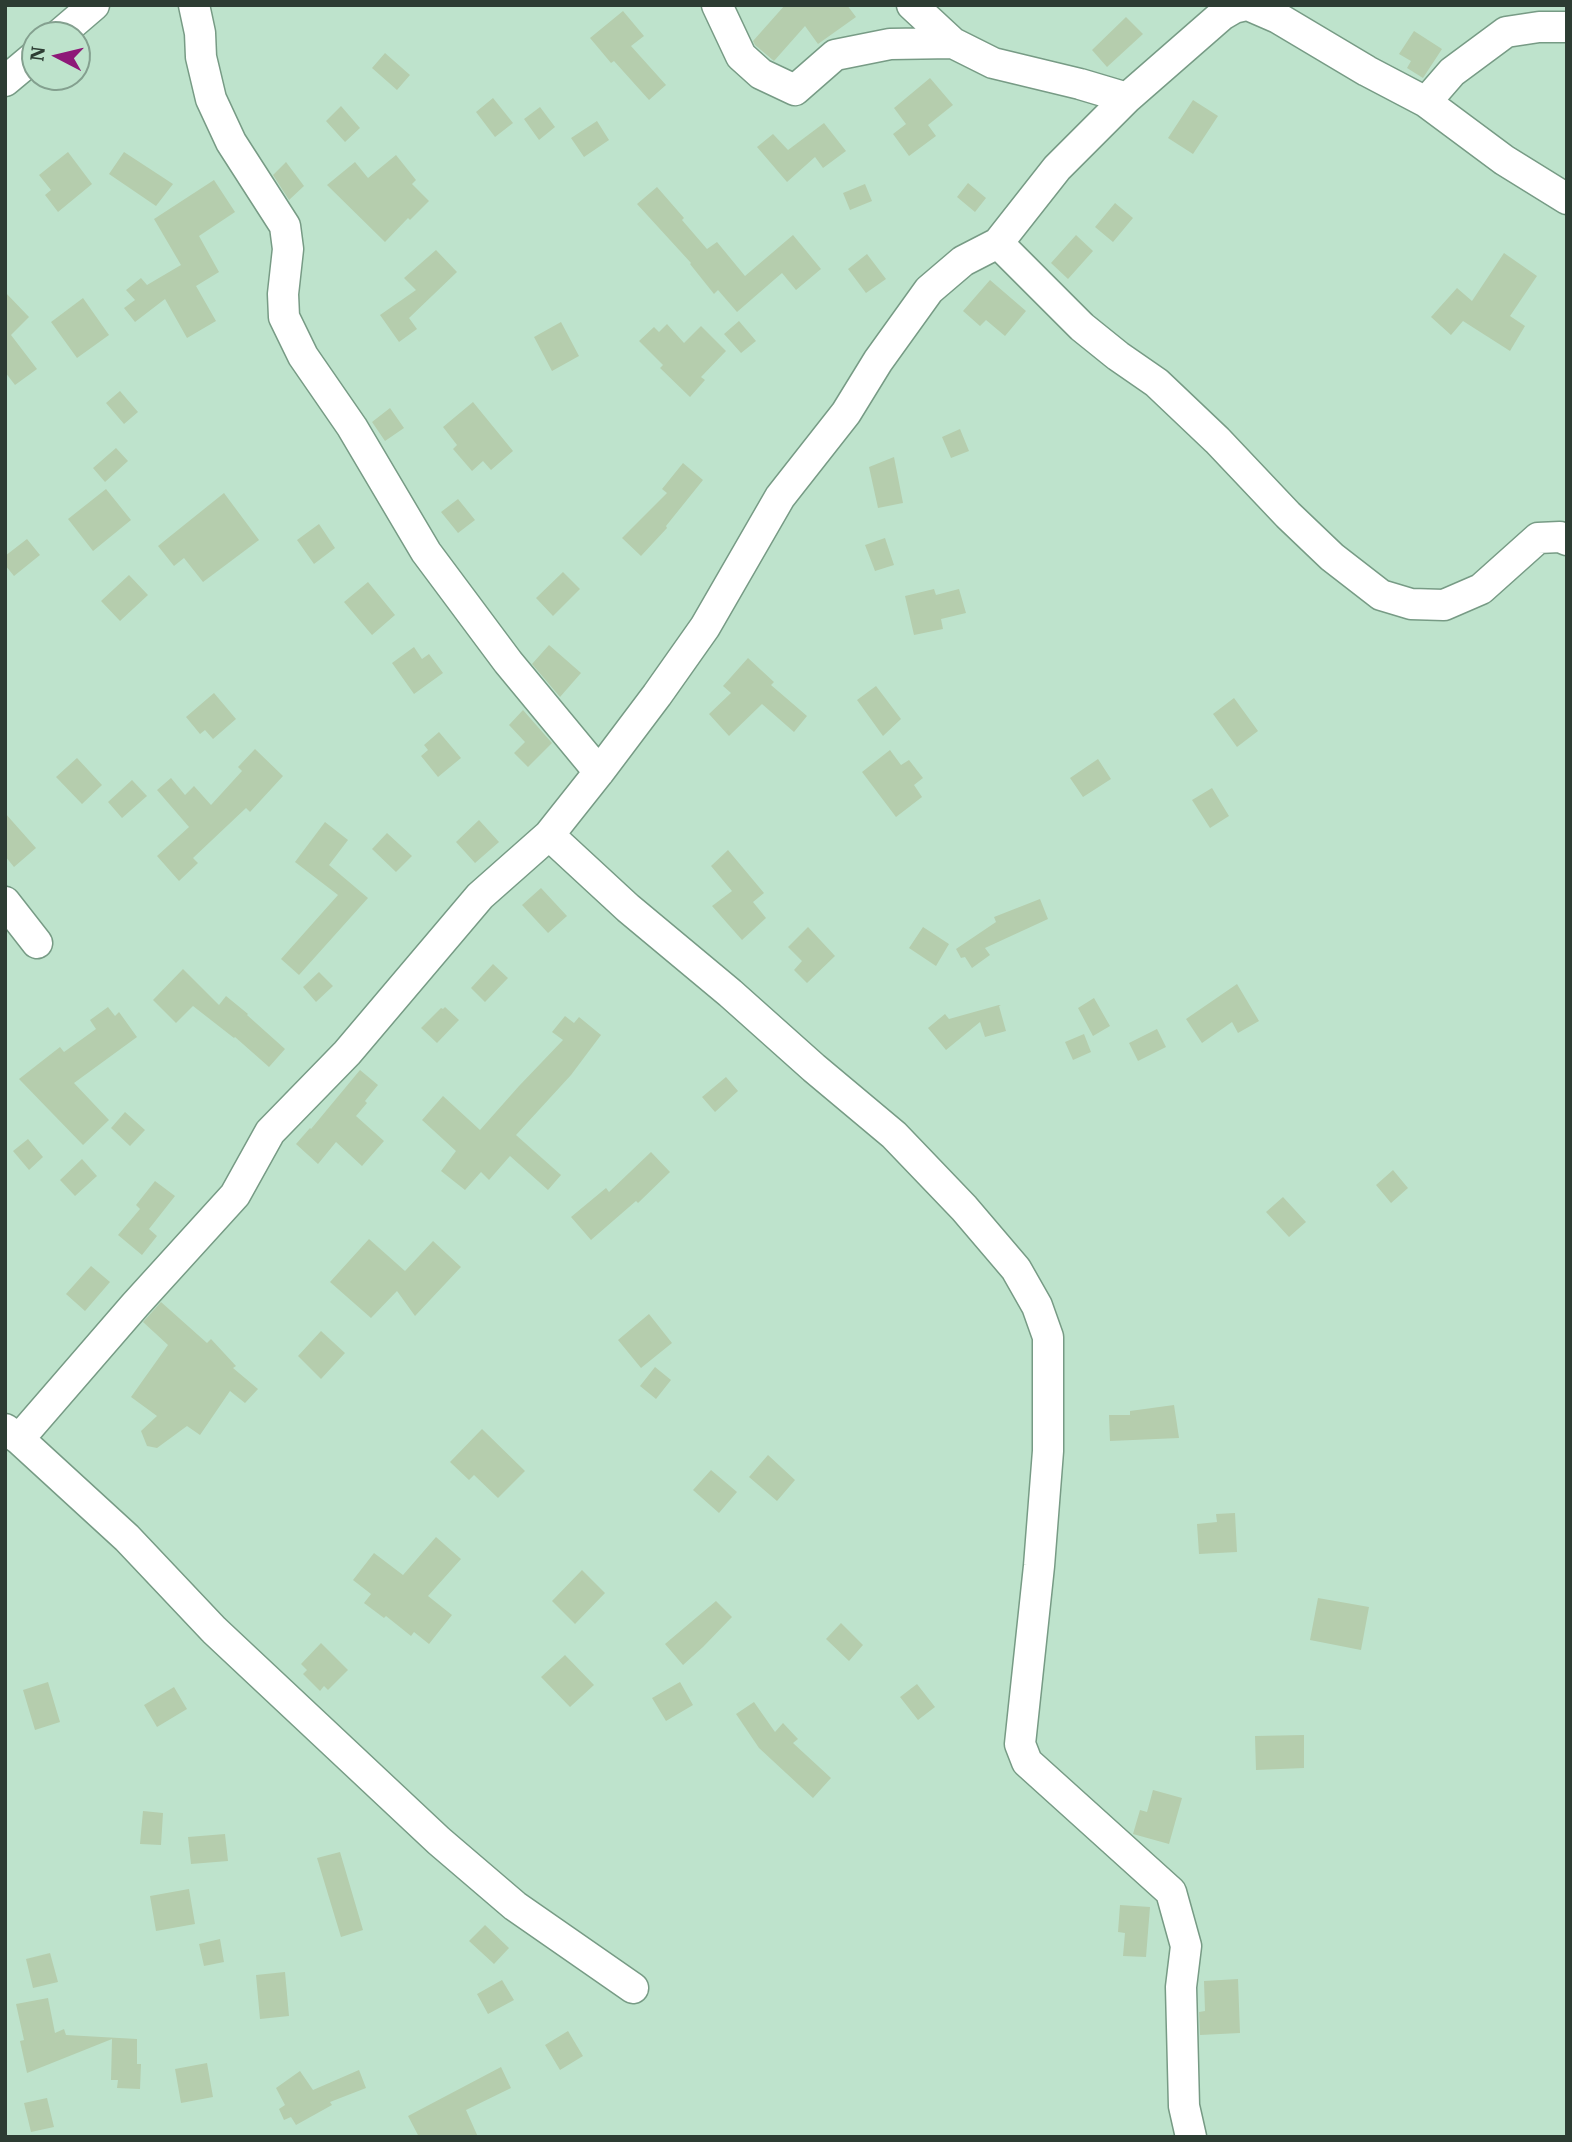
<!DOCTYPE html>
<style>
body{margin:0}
#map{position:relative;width:1572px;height:2142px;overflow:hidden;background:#bee3cc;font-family:"IBM Plex Serif",serif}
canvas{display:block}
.frame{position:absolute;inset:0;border:7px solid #2d3c33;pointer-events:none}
.north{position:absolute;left:21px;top:21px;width:70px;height:70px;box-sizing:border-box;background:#bee3cc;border:2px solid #84a08f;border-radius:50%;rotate:277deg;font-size:19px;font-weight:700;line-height:28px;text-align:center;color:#2d3c33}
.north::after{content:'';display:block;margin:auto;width:24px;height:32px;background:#8e1878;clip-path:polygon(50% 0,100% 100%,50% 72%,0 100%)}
</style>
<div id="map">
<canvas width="1572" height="2142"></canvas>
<div class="frame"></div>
<div class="north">N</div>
</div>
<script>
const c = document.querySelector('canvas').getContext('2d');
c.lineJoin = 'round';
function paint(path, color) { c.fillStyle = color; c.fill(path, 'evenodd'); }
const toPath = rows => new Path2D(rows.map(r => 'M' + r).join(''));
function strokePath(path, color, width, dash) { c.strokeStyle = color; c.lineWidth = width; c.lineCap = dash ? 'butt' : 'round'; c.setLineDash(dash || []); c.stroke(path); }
const building = toPath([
 [785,5,847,5,856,17,818,44,805,26,774,61,755,45,753,41],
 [623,11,644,36,631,46,666,85,649,100,614,61,611,63,590,38],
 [1126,17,1143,34,1107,67,1092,50],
 [1414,31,1442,49,1423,78,1407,68,1411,61,1399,54],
 [385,53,410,75,397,90,372,68],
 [930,78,953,105,928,125,936,136,909,156,893,134,906,124,894,108],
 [493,98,513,123,495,137,476,112],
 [1193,100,1218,116,1193,154,1168,138],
 [341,106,360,128,345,142,326,121],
 [540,107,555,127,539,140,524,119],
 [597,121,609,140,584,157,571,138],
 [824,123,846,151,823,168,815,157,787,182,757,147,773,134,788,150],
 [68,152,92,184,58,212,45,195,51,190,39,175],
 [124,152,173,184,156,206,109,174],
 [396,155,416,180,412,184,429,201,410,220,408,218,385,242,327,185,355,162,368,178],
 [286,162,304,186,289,200,273,175],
 [214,180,235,212,199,236,219,272,196,286,216,321,187,338,165,299,135,322,124,308,135,300,126,290,141,278,147,285,181,265,154,219],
 [968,183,986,198,975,212,957,197],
 [865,184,872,201,850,210,843,193],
 [657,187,684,218,682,220,707,249,717,242,745,276,793,235,821,269,796,290,782,273,737,312,718,290,714,294,690,264,691,263,637,204],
 [1115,203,1133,218,1113,242,1095,227],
 [1076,235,1093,251,1068,279,1051,263],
 [436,250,457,272,409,318,417,329,399,342,380,315,416,290,404,278],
 [1504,253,1537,276,1510,316,1525,326,1510,351,1463,321,1451,335,1431,317,1457,288,1472,301],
 [867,254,886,279,866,293,848,269],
 [990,280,1026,311,1005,336,986,320,980,326,963,311],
 [5,292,29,317,11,335,37,369,15,385,5,372],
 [83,298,109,335,77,358,51,322],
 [739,321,756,341,741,353,724,334],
 [561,322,579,356,552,371,534,337],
 [667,324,684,343,701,326,726,351,701,377,705,380,690,397,660,368,663,365,639,341,654,327,659,332],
 [120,391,138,412,124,424,106,403],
 [473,402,513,451,491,470,483,461,472,471,453,449,457,445,443,427],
 [390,408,404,428,385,441,372,422],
 [960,429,969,451,951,458,942,437],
 [116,448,128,461,105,482,93,468],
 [894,457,903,503,878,508,869,467],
 [683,463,703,480,666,526,667,528,641,556,622,538,667,493,662,489],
 [106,489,131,520,93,551,68,519],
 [224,493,259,540,203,582,184,558,174,566,158,546],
 [458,499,475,520,458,533,441,512],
 [319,524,335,548,314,564,297,540],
 [885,538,894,565,875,571,865,545],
 [27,539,40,555,14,576,5,565,5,556],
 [563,572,580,589,553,616,536,598],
 [129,575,148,595,120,621,101,601],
 [368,582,395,615,372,635,344,602],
 [934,589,936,595,959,589,966,613,941,619,943,629,914,635,905,596],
 [549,645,581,673,560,697,532,664],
 [414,647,422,659,429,654,443,673,414,694,392,663],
 [748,658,774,682,771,685,807,716,794,732,762,704,729,736,709,714,731,693,723,686],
 [876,686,901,719,883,736,857,700],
 [214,693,236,719,213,739,205,730,200,734,186,717],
 [1234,698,1258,731,1237,747,1213,714],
 [523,710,552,743,528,767,514,753,525,742,509,725],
 [439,732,461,758,438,777,421,756,428,750,424,745],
 [255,749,283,776,250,812,246,808,193,858,198,863,179,881,157,856,189,827,157,790,171,778,185,795,194,786,211,805,242,771,238,767],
 [890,750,901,765,909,760,923,778,914,785,922,797,896,817,862,772],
 [77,758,102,785,82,804,56,777],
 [1098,759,1111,779,1083,797,1070,778],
 [132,780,147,796,122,818,108,802],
 [1212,788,1229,816,1210,828,1192,800],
 [5,813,36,848,14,867,5,856],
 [479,820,499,842,475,863,456,842],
 [325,822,348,840,329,865,368,898,299,975,281,959,338,895,295,862],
 [387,833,412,856,396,872,372,849],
 [728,850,764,893,753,902,766,918,742,940,712,906,732,891,711,866],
 [541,888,567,916,548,933,522,905],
 [1040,899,1048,919,985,948,990,955,972,968,965,957,961,958,956,949,996,922,994,917],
 [808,927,835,956,807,983,794,970,802,961,788,947],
 [923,927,949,944,936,966,909,948],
 [493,964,508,978,485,1002,471,988],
 [183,969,219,1005,226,996,248,1014,247,1015,285,1049,269,1067,235,1037,234,1038,193,1006,176,1023,153,1000],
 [319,972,333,986,316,1002,303,987],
 [1237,984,1259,1021,1238,1033,1232,1022,1202,1043,1186,1019],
 [1094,998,1110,1026,1093,1036,1078,1008],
 [999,1005,1001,1005,999,1006,1006,1031,985,1037,980,1022,946,1050,928,1028,945,1014,949,1019],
 [108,1007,115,1016,119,1012,137,1037,74,1083,109,1120,83,1145,19,1079,60,1047,64,1052,96,1029,90,1020],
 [445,1007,459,1020,437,1043,421,1028,441,1008,443,1009],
 [565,1016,574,1023,579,1017,601,1035,571,1075,516,1135,561,1175,548,1190,510,1156,489,1180,481,1172,465,1190,441,1171,456,1151,422,1120,443,1096,480,1130,519,1086,563,1040,552,1032],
 [1157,1029,1166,1047,1138,1061,1129,1043],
 [1084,1034,1091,1052,1073,1060,1065,1042],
 [360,1070,378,1085,365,1101,367,1103,356,1116,384,1141,362,1166,336,1142,318,1164,296,1144,310,1128,311,1129],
 [726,1077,738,1091,715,1112,702,1097],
 [125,1112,145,1130,130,1146,111,1128],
 [28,1139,43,1157,29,1170,13,1151],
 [651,1152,670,1172,638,1203,636,1201,591,1240,571,1217,606,1188,609,1192],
 [82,1159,97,1176,75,1196,60,1180],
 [1393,1170,1408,1188,1391,1203,1376,1185],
 [155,1181,175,1196,149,1229,157,1236,142,1255,118,1235,140,1209,136,1205],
 [1283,1197,1306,1222,1289,1237,1266,1212],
 [369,1239,405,1271,433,1241,461,1267,415,1316,397,1291,371,1318,330,1282],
 [91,1266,110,1282,85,1311,66,1294],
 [161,1302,207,1343,211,1339,236,1366,233,1368,258,1389,245,1403,230,1391,200,1435,187,1426,157,1448,147,1446,141,1431,157,1416,131,1397,168,1345,143,1322],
 [649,1314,672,1343,641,1368,618,1340],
 [321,1331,345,1353,321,1379,298,1356],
 [655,1367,671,1380,656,1399,640,1386],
 [1174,1405,1179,1438,1110,1441,1109,1415,1130,1415,1130,1411],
 [482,1429,525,1471,498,1498,474,1475,469,1480,450,1462],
 [768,1455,795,1480,777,1501,749,1477],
 [711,1470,737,1492,719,1513,693,1490],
 [1235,1513,1237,1552,1199,1554,1197,1524,1217,1522,1216,1514],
 [436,1537,461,1559,428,1596,452,1615,429,1644,414,1632,411,1636,386,1616,384,1618,364,1603,371,1594,353,1580,374,1553,403,1575],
 [582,1570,605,1593,575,1624,552,1601],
 [1318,1598,1369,1607,1361,1650,1310,1640],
 [716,1601,732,1617,703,1647,683,1665,665,1644],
 [841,1623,863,1645,849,1661,826,1639],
 [321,1643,348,1670,328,1690,324,1686,320,1691,303,1674,307,1670,301,1664],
 [565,1655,594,1685,570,1707,541,1677],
 [48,1682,60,1722,35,1730,23,1690],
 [680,1682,693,1705,666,1721,652,1698],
 [917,1684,935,1707,918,1720,900,1697],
 [174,1687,187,1709,157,1727,144,1705],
 [754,1702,775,1732,783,1723,798,1739,793,1743,831,1778,813,1798,759,1748,736,1714],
 [1304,1735,1304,1768,1256,1770,1255,1736],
 [1153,1790,1182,1798,1169,1844,1133,1834,1140,1810,1147,1812],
 [143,1811,163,1813,161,1845,140,1844],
 [225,1834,228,1861,191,1864,188,1837],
 [340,1852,363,1930,341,1937,317,1858],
 [189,1889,195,1924,156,1931,150,1896],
 [1120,1905,1150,1907,1146,1957,1123,1956,1125,1933,1118,1932],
 [485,1925,509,1948,494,1964,469,1941],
 [220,1939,224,1962,204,1966,199,1944],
 [50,1953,58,1982,33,1988,26,1959],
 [285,1972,289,2016,260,2019,256,1975],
 [1238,1979,1240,2033,1200,2035,1199,2012,1205,2011,1204,1981],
 [502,1980,514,2000,488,2014,477,1994],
 [48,1998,55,2033,64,2029,66,2035,137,2039,137,2064,141,2064,140,2089,117,2088,118,2080,111,2080,112,2039,27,2073,20,2041,24,2040,16,2004],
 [568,2031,583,2056,560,2070,545,2045],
 [207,2063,213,2097,181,2103,175,2069],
 [501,2067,511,2088,466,2110,478,2137,419,2137,408,2116],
 [359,2070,366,2088,330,2102,332,2105,296,2125,291,2117,284,2120,279,2109,285,2105,276,2088,300,2071,313,2090],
 [47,2098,54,2127,31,2132,24,2103]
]);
const street = toPath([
 [194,5,200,33,201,57,211,99,231,142,285,226,288,249,283,294,284,317,303,356,352,427,426,552,508,662,599,772],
 [717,5,741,56,761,74,795,90,835,55,890,44,953,43],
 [912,5,953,43,993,63,1080,84,1127,98],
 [1248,5,1278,18,1367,71,1426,102,1504,160,1567,199],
 [59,35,94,5],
 [5,81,35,56],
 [1426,102,1452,72,1506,32,1539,27,1567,27],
 [998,243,1082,327,1118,356,1157,383,1217,440,1288,515,1332,557,1381,595,1411,604,1444,605,1481,589,1538,538,1560,537,1567,540],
 [549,835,628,908,730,993,814,1068,894,1135,964,1208,1016,1269,1037,1306,1048,1337,1048,1451,1039,1566,1020,1744,1027,1762,1171,1892,1186,1946,1181,1987,1184,2106,1191,2137],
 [5,902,37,943],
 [5,1429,19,1439,127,1538,214,1630,439,1841,515,1906,633,1988],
 [19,1439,135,1305,235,1195,270,1132,347,1053,480,896,549,835,599,772,657,695,705,627,780,497,846,413,878,361,929,290,963,261,998,243,1057,168,1127,98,1222,15,1234,8,1247,5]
]);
paint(building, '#b5cdad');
strokePath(street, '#779b85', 33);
strokePath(street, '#fff', 30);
</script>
